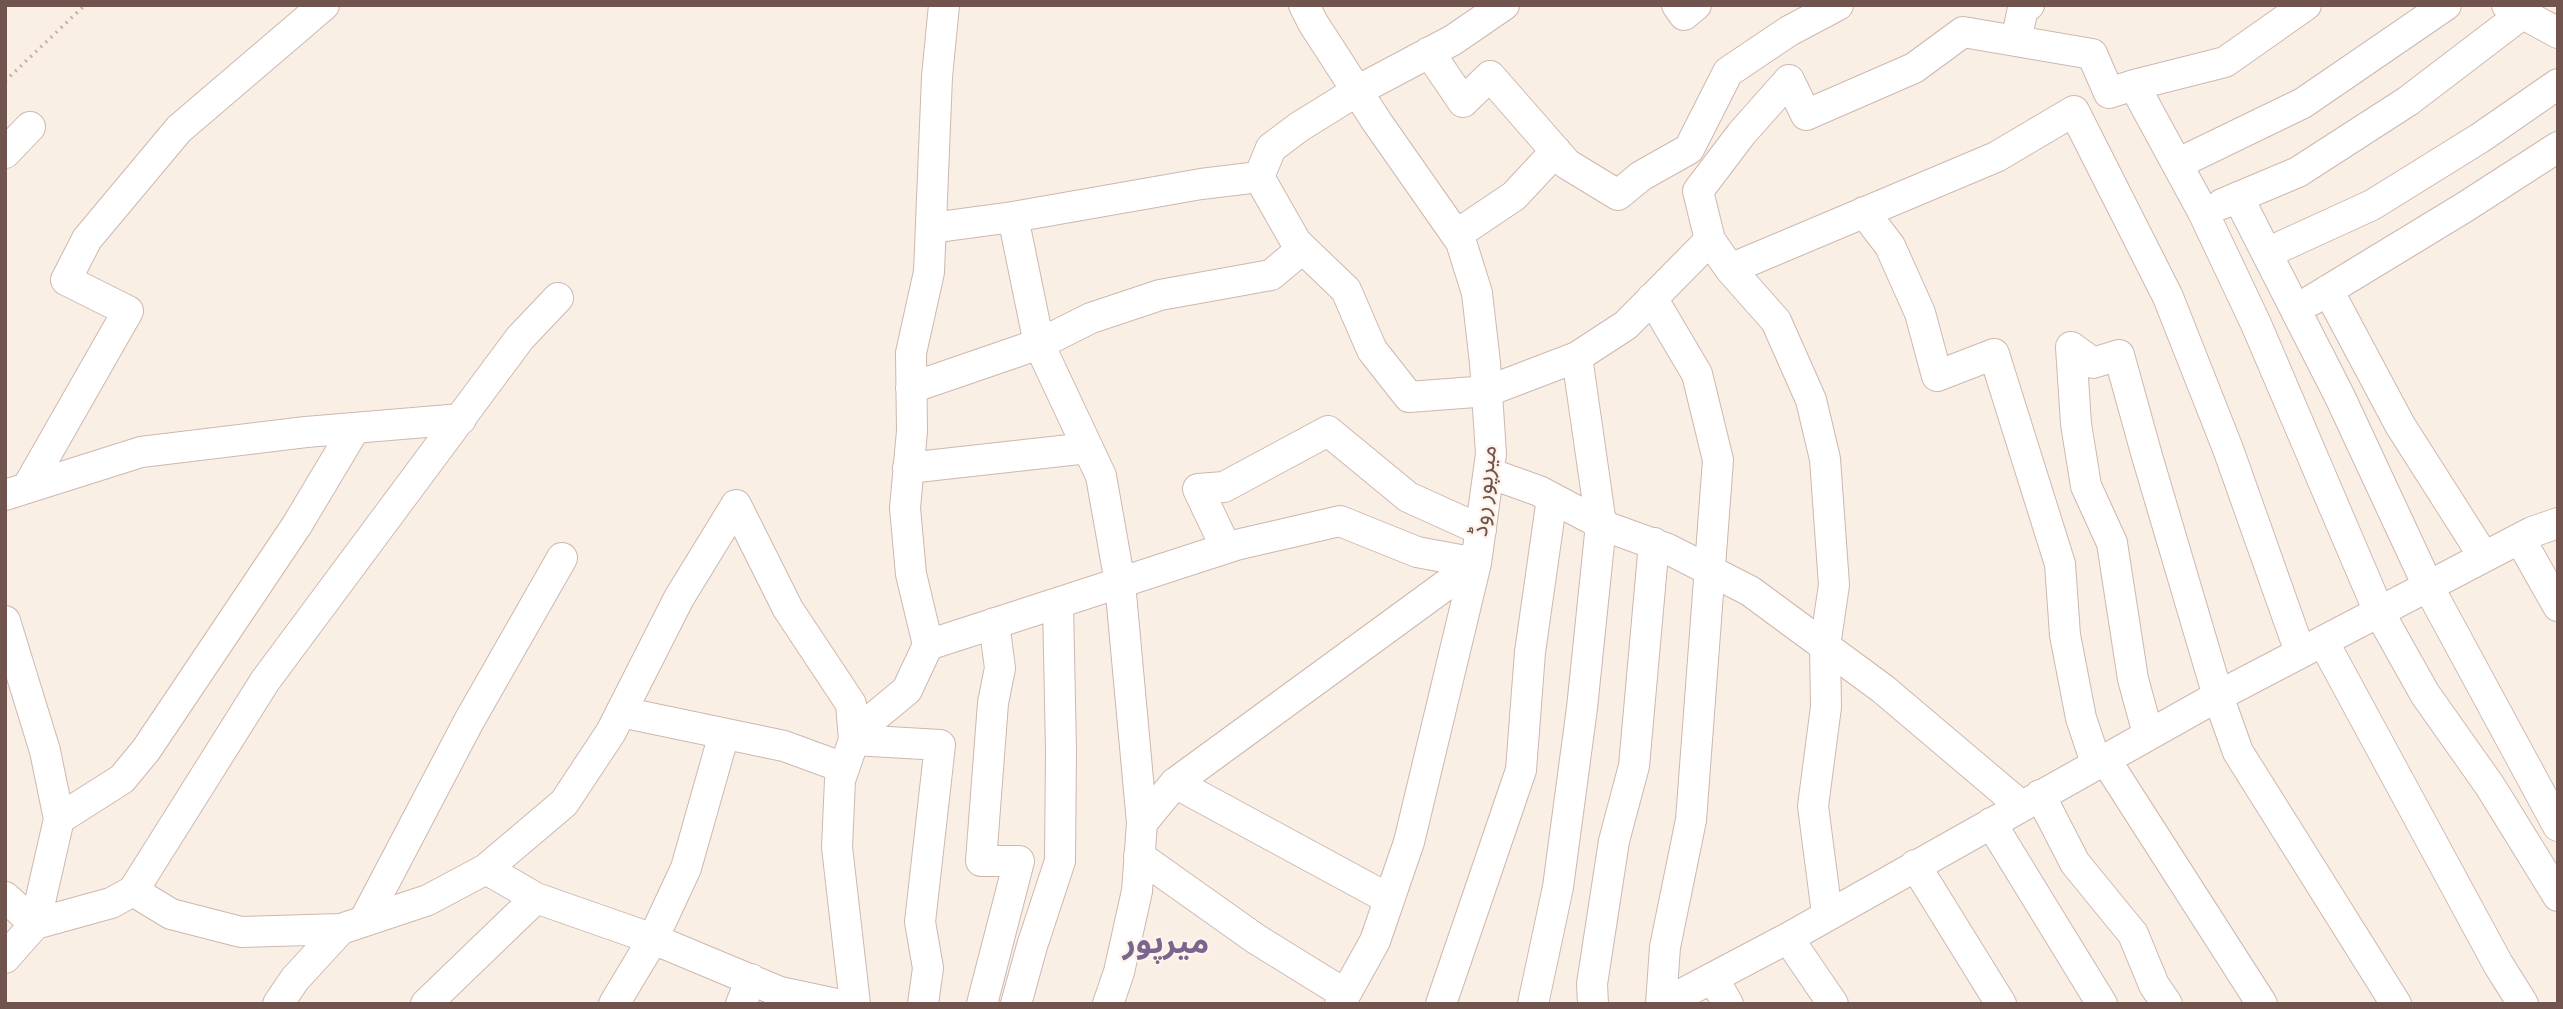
<!DOCTYPE html>
<meta charset="utf-8">
<style>
body{margin:0}
#map{position:relative;width:2563px;height:1009px;overflow:hidden;background:#faefe5;font-family:"Asap Condensed",sans-serif}
canvas{display:block}
.frame{position:absolute;inset:0;border:7px solid #71544d;pointer-events:none}
</style>
<div id="map">
<canvas width="2563" height="1009"></canvas>
<div class="frame"></div>
</div>
<script>
const c = document.querySelector('canvas').getContext('2d');
c.lineJoin = 'round';
const toPath = rows => new Path2D(rows.map(r => 'M' + r).join(''));
function strokePath(path, color, width, dash) { c.strokeStyle = color; c.lineWidth = width; c.lineCap = dash ? 'butt' : 'round'; c.setLineDash(dash || []); c.stroke(path); }
function drawText(font, color, halo, rows, align = 'center') {
  c.font = font + ' "Asap Condensed","Noto Sans Arabic",sans-serif'; c.lineWidth = 5; c.setLineDash([]); c.textBaseline = 'middle'; c.strokeStyle = halo; c.fillStyle = color; for (const [text, x, y, turn = 0] of rows) {
    c.save(); c.translate(x, y); c.rotate((+turn || 0) * Math.PI / 180); c.textAlign = isNaN(turn) ? turn : align; if (halo) c.strokeText(text, 0, 0); c.fillText(text, 0, 0); c.restore();
  }
}
const path = toPath([
 [5,81,85,5]
]);
const minor = toPath([
 [1304,5,1313,23,1377,122,1461,242,1477,293,1485,363,1491,454,1476,563,1409,842,1375,941,1340,1004],
 [1677,5,1684,15,1696,5],
 [2507,5,2558,33],
 [2016,41,2023,8,2029,5],
 [1429,52,1463,102,1490,76,1567,164,1618,195,1641,176,1689,149,1728,72,1789,31,1838,5],
 [2134,85,2225,62,2306,5],
 [5,153,30,127],
 [2177,164,2303,103,2446,5],
 [1259,177,1296,242,1346,290,1372,350,1409,397,1488,391,1577,357,1626,325,1710,240,1698,191,1742,133,1789,80,1806,115,1914,68,1963,32,2092,54,2109,93,2134,85,2203,212,2256,324,2379,612,2425,694,2490,786,2558,896],
 [2238,197,2340,397,2428,586,2558,826],
 [2222,204,2298,172,2408,101,2522,14],
 [1864,212,1890,246,1920,313,1937,376,1994,354,2060,564,2065,635,2081,718,2096,763],
 [1013,217,1039,344,1101,476,1120,583,1142,823],
 [931,228,1013,217,1201,184,1259,177,1271,148,1299,127,1357,91,1453,40,1504,5],
 [1456,235,1514,196,1556,151],
 [1710,240,1730,269,1996,157,2074,111,2168,297,2228,449,2300,652],
 [2267,253,2372,205,2480,138,2558,84],
 [1730,269,1776,321,1811,400,1825,459,1834,585,1825,646,1826,707,1813,806,1827,914],
 [2328,290,2400,425,2484,557],
 [1652,298,1697,374,1718,460,1691,820,1665,947,1661,1004],
 [2312,300,2465,207,2558,147],
 [2071,347,2093,363,2119,355,2147,456,2218,696,2238,752,2396,1004],
 [2071,347,2076,424,2086,486,2112,543,2133,679,2148,734],
 [911,388,1039,344,1091,318,1160,295,1271,275,1302,249],
 [908,468,1088,448],
 [1489,473,1539,491,1607,527,1668,549,1750,591,1883,689,2020,805],
 [27,488,128,311,66,280,87,239,179,129,324,5],
 [5,495,141,452,306,432,461,419],
 [736,505,788,609,851,704,854,740,940,745,920,922,928,968,923,1004],
 [2520,539,2558,606],
 [1226,548,1198,489,1224,487,1328,431,1408,497,1481,530],
 [5,621,45,751,59,819,35,924,5,958],
 [2323,641,2498,964,2523,1004],
 [928,645,1236,545,1340,521,1417,552,1476,563],
 [621,712,784,746,844,768],
 [2105,759,2262,1004],
 [1175,783,1389,899],
 [2040,795,2075,863,2133,934,2154,985,2167,1004],
 [59,819,122,779,146,750,297,525,355,428],
 [1991,823,2102,1004],
 [1139,856,1256,939,1345,994],
 [1915,865,2001,1004],
 [486,869,536,898,653,939,780,992,836,1004],
 [133,891,171,914,241,932,341,929,428,900,486,869,564,803,611,732,679,598,736,505],
 [5,897,35,924,111,903,133,891,265,681,520,338,558,298],
 [364,921,469,721,562,558],
 [1788,938,1833,1004],
 [1713,978,1728,1004],
 [278,1004,295,979,341,929],
 [426,1004,536,898],
 [614,1004,653,939,686,868,724,734],
 [741,1004,751,979],
 [855,1004,837,847,840,780,854,740,872,719,907,690,928,645,911,574,905,508,912,431,911,353,929,272,937,77,944,5],
 [982,1004,1019,861,981,861,993,703,1000,668,994,623],
 [1016,1004,1032,946,1060,861,1061,751,1058,603],
 [1108,1004,1119,972,1137,891,1142,823,1175,783,1476,563],
 [1441,1004,1521,770,1530,652,1552,498],
 [1533,1004,1558,887,1582,708,1601,524,1577,357],
 [1593,1004,1592,984,1614,841,1634,766,1654,543],
 [1663,1004,1788,938,2218,696,2532,532,2558,523]
]);
const streetNames = [
 ["میرپور روڈ",1484,491,-84]
];
const districtNames = [
 ["میرپور",1166,943]
];
strokePath(minor, '#cdb8af', 32);
strokePath(path, '#d2aea3', 3.5, [2, 5]);
strokePath(minor, '#fff', 30);
drawText('24px', '#71544d', '#fdf3eb', streetNames);
drawText('bold 32px', '#7a658d', '#fdf3eb', districtNames);
</script>
